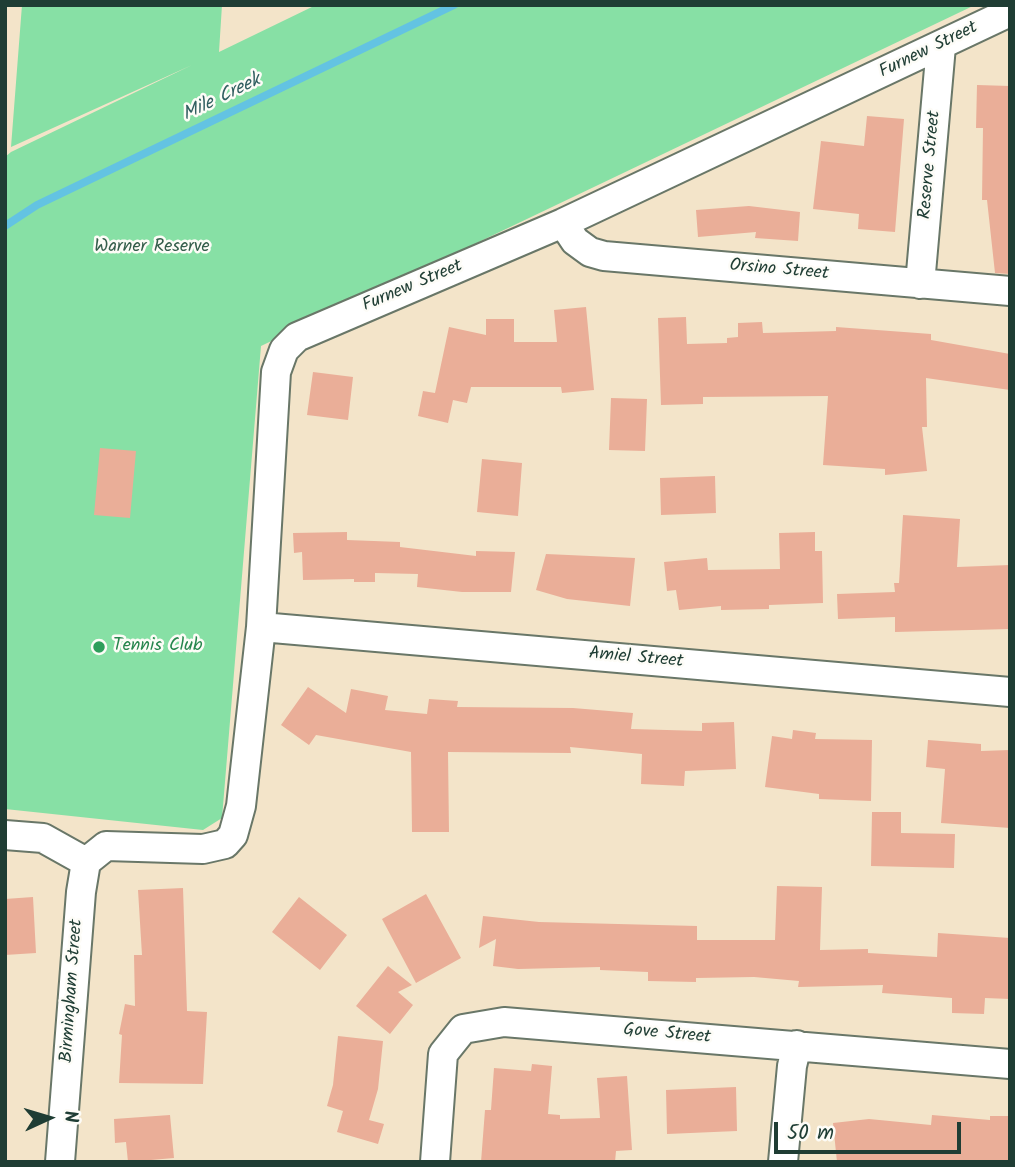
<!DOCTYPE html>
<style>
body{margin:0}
#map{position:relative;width:1015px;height:1167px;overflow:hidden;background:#f3e4c9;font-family:Kalam,sans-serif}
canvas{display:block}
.frame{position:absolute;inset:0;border:7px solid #1f3d34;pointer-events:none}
.north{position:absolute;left:14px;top:1083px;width:70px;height:70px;-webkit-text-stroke:5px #fdfcf7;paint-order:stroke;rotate:86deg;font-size:19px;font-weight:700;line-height:28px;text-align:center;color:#1f3d34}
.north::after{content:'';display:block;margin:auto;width:24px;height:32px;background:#1f3d34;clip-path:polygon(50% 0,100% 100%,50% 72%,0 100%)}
.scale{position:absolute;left:774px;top:1122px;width:187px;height:32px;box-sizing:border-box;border:4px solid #1f3d34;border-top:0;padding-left:9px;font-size:21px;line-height:24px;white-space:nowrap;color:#1f3d34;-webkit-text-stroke:5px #fdfcf7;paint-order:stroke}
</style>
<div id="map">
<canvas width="1015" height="1167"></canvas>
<div class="frame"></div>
<div class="north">N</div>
<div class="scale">50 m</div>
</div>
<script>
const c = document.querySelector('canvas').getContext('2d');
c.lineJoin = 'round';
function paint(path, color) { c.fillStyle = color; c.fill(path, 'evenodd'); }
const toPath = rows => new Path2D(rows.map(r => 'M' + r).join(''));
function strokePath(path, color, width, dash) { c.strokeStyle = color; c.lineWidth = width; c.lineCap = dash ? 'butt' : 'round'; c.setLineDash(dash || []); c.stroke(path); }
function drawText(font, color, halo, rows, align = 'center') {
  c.font = font + ' Kalam,sans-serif'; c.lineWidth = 5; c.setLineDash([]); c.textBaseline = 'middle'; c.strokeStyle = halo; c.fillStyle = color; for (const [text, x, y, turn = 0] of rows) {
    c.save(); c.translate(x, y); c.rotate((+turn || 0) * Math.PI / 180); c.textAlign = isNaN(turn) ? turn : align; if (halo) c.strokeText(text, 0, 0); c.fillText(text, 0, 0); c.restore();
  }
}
const green = toPath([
 [22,5,222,5,219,52,316,5,975,5,261,346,222,818,203,830,5,809,5,157,11,152,192,65,11,147]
]);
const stream = toPath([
 [5,226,37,205,454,5]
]);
const building = toPath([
 [977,85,1010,86,1010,274,995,273,987,200,982,200,983,128,976,128],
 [867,116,904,119,895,232,858,229,859,214,813,209,821,141,864,146],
 [749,206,800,212,798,241,755,238,756,232,698,237,696,210],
 [586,307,594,390,562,393,561,387,471,387,467,403,453,400,448,423,418,416,423,391,435,393,449,327,486,335,486,319,514,319,514,342,557,342,554,310],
 [686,317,687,344,727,343,727,338,738,337,738,323,762,322,763,333,836,331,836,327,931,334,931,340,1010,354,1010,390,926,378,927,427,922,427,927,471,885,475,885,469,823,465,828,396,703,397,703,404,661,405,658,318],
 [313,372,353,377,348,420,307,415],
 [611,398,647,399,645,451,609,450],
 [100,448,136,451,130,518,94,515],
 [482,459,522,463,518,516,477,512],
 [715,476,716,513,661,515,660,478],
 [903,515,960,519,957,567,1010,565,1010,629,895,632,895,617,838,619,837,594,895,592,894,583,899,583],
 [347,532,347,540,400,542,400,547,476,556,476,551,515,552,511,592,462,592,417,587,418,574,375,573,375,582,354,582,354,579,303,580,302,552,294,553,293,533],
 [815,532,815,551,822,551,823,603,769,605,769,609,721,610,721,606,679,610,676,590,667,591,664,562,707,558,708,570,780,569,779,533],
 [546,554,635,558,630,606,567,599,536,590],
 [308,687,346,713,351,689,388,696,385,710,427,714,429,699,458,701,457,707,573,708,633,713,631,729,702,731,702,723,734,722,736,769,685,771,684,786,641,784,642,754,570,747,571,753,448,752,449,832,412,832,411,752,316,735,309,745,281,725],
 [793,730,816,733,815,739,872,740,871,801,819,799,819,794,765,787,772,736,792,739],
 [928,740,981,744,981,751,1010,750,1010,828,941,823,945,769,926,767],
 [872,812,901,812,901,833,955,834,954,868,871,866],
 [777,886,822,887,820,950,868,949,868,953,937,957,938,933,1010,938,1010,999,985,998,984,1014,952,1013,952,998,882,993,883,985,798,987,799,981,754,977,696,978,696,982,648,981,648,972,600,970,600,967,518,969,493,966,496,939,479,948,483,916,539,922,697,926,697,940,775,940],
 [183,888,187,1011,207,1012,203,1084,119,1083,122,1035,119,1034,125,1004,135,1006,134,955,142,955,138,890],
 [426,894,461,958,416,983,382,919],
 [33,897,36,953,5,955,5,899],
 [299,897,347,935,320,970,272,932],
 [388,966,412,985,398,992,413,1005,390,1034,356,1006],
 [338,1036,383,1041,378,1089,369,1120,384,1124,378,1144,337,1132,343,1111,327,1106,333,1085],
 [532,1064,552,1066,548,1114,560,1115,560,1119,600,1118,597,1078,627,1076,632,1150,616,1151,615,1162,481,1162,485,1110,491,1110,494,1068,531,1071],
 [736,1087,737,1131,667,1134,666,1090],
 [170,1115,174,1158,128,1162,126,1142,115,1143,114,1119],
 [932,1115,990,1120,990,1116,1010,1116,1010,1162,837,1162,833,1123,869,1119,931,1125]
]);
const street = toPath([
 [563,223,575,241,590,252,604,256,1010,291],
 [920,284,941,46],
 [261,627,1010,692],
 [5,835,43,838,86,862,106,846,203,849,225,844,233,835,241,806,261,627,276,372,284,350,297,337,563,223,1010,12],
 [60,1162,81,892,86,862],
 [435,1162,443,1054,463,1029,504,1022,1010,1064],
 [783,1162,792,1066,797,1045]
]);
const markers = [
 [99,647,7,"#2e9e5b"]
];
const streetNames = [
 ["Furnew Street",929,51,-26],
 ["Reserve Street",931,165,-85],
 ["Orsino Street",779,271,5],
 ["Furnew Street",413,287,-23],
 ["Amiel Street",636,659,5],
 ["Birmingham Street",73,991,-86],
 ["Gove Street",667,1035,5]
];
const parkNames = [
 ["Warner Reserve",152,248]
];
const leisureNames = [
 ["Tennis Club",113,647]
];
const waterNames = [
 ["Mile Creek",222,99,-26]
];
paint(green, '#87e0a5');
strokePath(stream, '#63c3e2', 8);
paint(building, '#eaae98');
strokePath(street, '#697768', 32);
strokePath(street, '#fff', 28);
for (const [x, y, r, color] of markers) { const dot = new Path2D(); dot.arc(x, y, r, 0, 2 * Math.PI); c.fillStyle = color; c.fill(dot); strokePath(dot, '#fdfcf7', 2.5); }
drawText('18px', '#1f3d34', '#fdfcf7', streetNames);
drawText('18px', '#345e4b', '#fdfcf7', parkNames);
drawText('18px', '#27864d', '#fdfcf7', leisureNames, 'left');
drawText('italic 19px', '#305e60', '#fdfcf7', waterNames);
</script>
